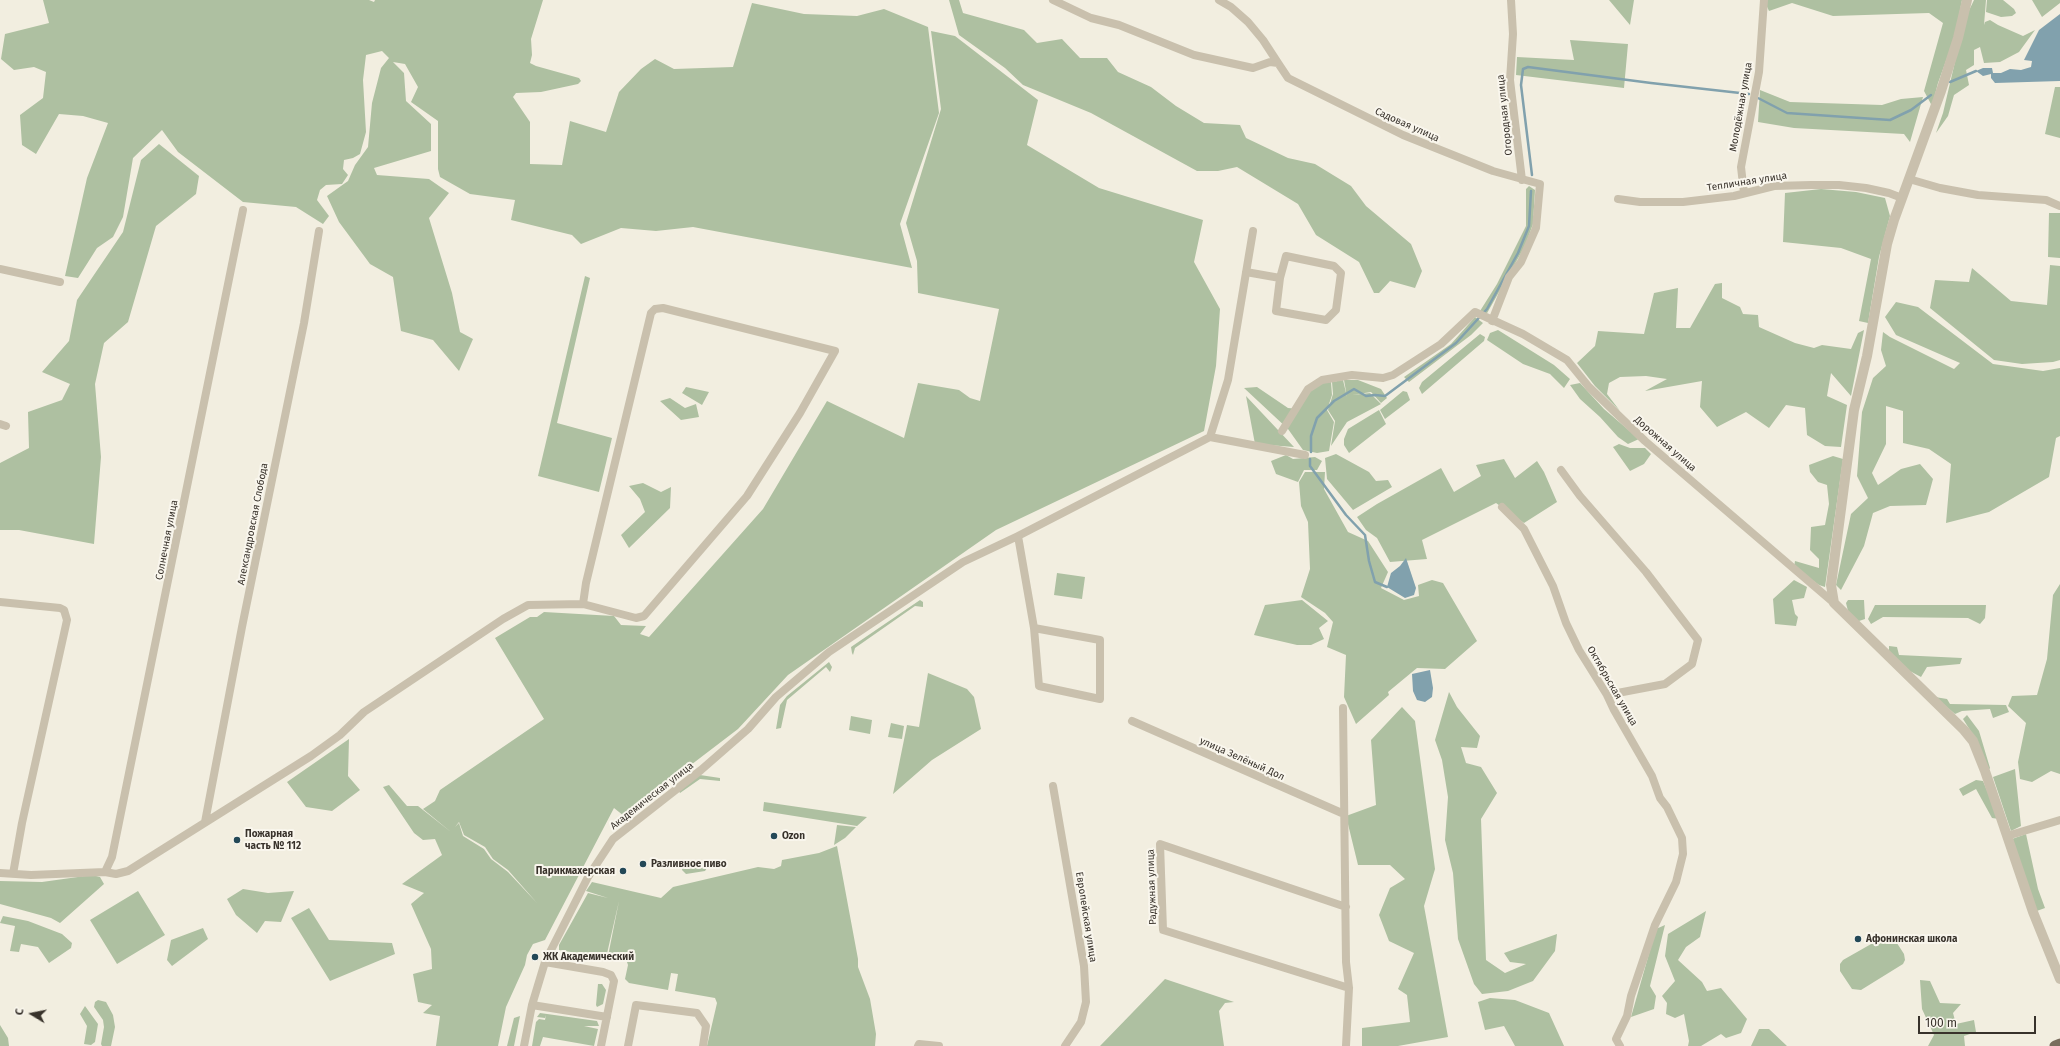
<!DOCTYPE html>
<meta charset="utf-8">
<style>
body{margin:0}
#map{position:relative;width:2060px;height:1046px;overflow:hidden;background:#f2eee0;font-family:"Fira Sans",sans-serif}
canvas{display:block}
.north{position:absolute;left:12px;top:994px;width:40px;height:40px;-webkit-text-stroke:3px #f9f6ed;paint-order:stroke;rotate:280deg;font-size:11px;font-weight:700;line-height:16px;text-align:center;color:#38322b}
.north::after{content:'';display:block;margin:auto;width:14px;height:18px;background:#38322b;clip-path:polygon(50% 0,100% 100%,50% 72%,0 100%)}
.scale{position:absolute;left:1918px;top:1016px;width:118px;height:18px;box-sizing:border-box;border:2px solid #38322b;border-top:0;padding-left:5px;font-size:12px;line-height:14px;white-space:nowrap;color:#38322b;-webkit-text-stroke:3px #f9f6ed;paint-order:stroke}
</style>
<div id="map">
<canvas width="2060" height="1046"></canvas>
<div class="north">С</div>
<div class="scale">100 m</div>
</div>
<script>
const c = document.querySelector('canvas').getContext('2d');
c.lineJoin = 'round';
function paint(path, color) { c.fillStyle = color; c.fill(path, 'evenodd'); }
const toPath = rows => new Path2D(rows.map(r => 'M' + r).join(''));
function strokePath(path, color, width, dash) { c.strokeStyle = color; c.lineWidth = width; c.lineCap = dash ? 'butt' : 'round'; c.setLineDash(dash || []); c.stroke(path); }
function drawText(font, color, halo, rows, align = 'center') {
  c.font = font + ' "Fira Sans",sans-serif'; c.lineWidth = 4; c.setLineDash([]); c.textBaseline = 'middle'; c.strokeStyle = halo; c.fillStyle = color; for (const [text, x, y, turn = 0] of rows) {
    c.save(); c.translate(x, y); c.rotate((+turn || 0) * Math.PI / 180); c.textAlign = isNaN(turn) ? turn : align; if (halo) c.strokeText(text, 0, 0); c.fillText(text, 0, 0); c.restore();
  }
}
const green = toPath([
 [43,0,369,0,374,2,375,0,543,0,531,39,532,55,530,63,536,66,579,78,581,81,578,84,541,92,516,93,513,97,530,122,530,164,562,165,570,121,606,132,619,92,641,69,655,59,674,69,733,67,752,3,804,14,857,16,884,9,928,27,939,113,900,224,912,268,693,227,656,231,621,228,581,244,572,235,511,220,515,200,470,194,440,177,438,169,438,121,411,102,418,87,405,64,393,62,404,73,406,101,431,124,431,151,374,168,377,175,429,179,449,193,429,218,452,293,460,332,473,339,459,371,433,340,401,331,393,277,370,264,339,222,327,196,348,181,355,165,368,147,372,103,381,68,389,58,382,51,366,55,363,80,366,132,360,154,353,158,344,160,343,169,348,175,342,184,326,185,320,190,317,200,329,216,323,224,296,207,243,202,178,152,162,130,133,158,123,217,113,237,97,248,78,278,65,276,87,178,108,123,83,116,59,114,36,154,22,145,20,115,43,98,46,72,34,67,14,70,1,59,5,34,49,23],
 [949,0,959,0,963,13,1024,30,1037,43,1062,39,1080,58,1107,58,1118,72,1151,87,1176,106,1204,123,1240,125,1246,138,1288,158,1315,164,1351,186,1366,206,1411,244,1422,271,1415,288,1390,281,1379,293,1374,293,1359,262,1316,235,1298,204,1237,167,1218,171,1197,171,1091,113,1023,85,1005,68,959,35],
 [1609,0,1634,0,1630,25],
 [1764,0,1962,0,1955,36,1938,83,1932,106,1924,91,1943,23,1929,13,1833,16,1792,3,1769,11],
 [1974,0,1986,0,1984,25,1985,22,1990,20,1998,25,2023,36,2035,30,2019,52,2000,62,1984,63,1980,47,1974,50,1974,65,1966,70,1969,85,1954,95,1948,116,1936,133,1943,113,1965,19],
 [1987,0,2003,0,2014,9,2016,13,2012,16,2001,17,1986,12],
 [2032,0,2060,0,2060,3,2042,17],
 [931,31,955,36,1038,100,1027,145,1099,188,1203,220,1194,262,1220,309,1216,366,1204,431,996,530,788,675,738,729,624,816,614,808,545,940,533,944,527,955,525,965,506,1007,498,1046,436,1046,440,1016,423,1013,432,1005,418,1002,413,974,432,969,431,949,411,904,424,893,402,884,442,855,435,839,423,840,414,833,383,787,389,785,407,806,418,806,451,832,423,809,435,801,440,790,544,719,495,638,530,617,537,617,544,612,614,616,621,625,646,626,640,634,649,637,763,509,827,401,904,438,918,383,959,390,970,398,980,401,999,309,918,293,917,261,906,223,941,109],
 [459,822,464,835,485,847,493,859,508,870,537,903,508,872,491,859,484,849,463,836,459,823,455,827],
 [1570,40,1628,44,1624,88,1516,75,1517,57,1574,60],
 [2055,87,2060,87,2060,138,2045,134],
 [1760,90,1790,102,1882,105,1901,99,1923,97,1910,142,1904,134,1794,128,1758,122],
 [159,144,199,176,196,194,156,226,128,322,104,343,95,384,101,457,94,544,19,530,0,530,0,463,29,448,28,412,62,400,70,384,42,372,69,341,77,300,123,232,141,160],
 [1529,186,1535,190,1533,224,1525,246,1486,315,1480,311,1497,284,1526,226,1526,189],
 [1821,189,1856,192,1885,198,1890,216,1879,257,1868,323,1859,321,1871,259,1841,248,1783,242,1785,193],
 [2049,213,2060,213,2060,258,2048,257],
 [2050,265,2060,266,2060,360,2053,362,2022,364,1994,360,1930,308,1935,280,1969,282,1972,268,2011,301,2047,305],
 [585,276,590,278,557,423,612,438,599,492,538,476],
 [1722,283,1722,298,1740,307,1743,314,1758,315,1759,327,1795,343,1814,348,1822,345,1851,349,1858,333,1864,330,1851,396,1831,373,1827,396,1847,405,1841,447,1825,446,1807,435,1805,408,1786,405,1769,428,1746,412,1717,427,1700,407,1702,381,1645,391,1667,379,1646,376,1620,377,1609,383,1607,394,1620,411,1595,386,1577,363,1595,346,1598,331,1644,334,1654,293,1678,288,1676,328,1690,328,1715,284],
 [1896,302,1918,307,1993,364,2043,371,2060,368,2060,436,2056,438,2049,477,1989,512,1946,523,1951,464,1929,449,1903,443,1903,411,1886,406,1886,444,1872,473,1878,485,1901,469,1920,464,1933,479,1926,505,1890,506,1873,513,1864,546,1841,590,1836,585,1851,514,1868,498,1857,476,1862,412,1873,378,1886,366,1881,350,1883,332,1890,337,1954,369,1960,363,1896,335,1885,317],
 [1475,317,1483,323,1471,335,1409,382,1404,377,1451,344],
 [1498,330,1554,365,1570,379,1564,388,1550,374,1523,364,1487,340,1490,333],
 [1480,334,1485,337,1484,341,1422,394,1419,388,1422,382],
 [1343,380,1347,397,1344,380,1358,380,1381,389,1387,398,1381,403,1371,392,1352,395,1370,393,1381,404,1347,422,1331,446,1335,421,1328,410,1333,394,1332,382],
 [1331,382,1332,395,1327,410,1334,422,1329,451,1317,453,1303,450,1288,429,1244,388,1257,387,1288,408,1299,409,1309,391,1321,383],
 [1580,383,1604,409,1639,439,1628,444,1618,437,1600,417,1580,399,1570,385],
 [686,387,709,392,702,405,682,393],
 [1403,391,1407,392,1410,400,1385,419,1380,410],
 [1246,396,1294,447,1255,444],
 [670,398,685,408,696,404,699,417,681,420,660,401],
 [1379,410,1386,424,1349,453,1344,445,1344,439,1348,429],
 [1619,444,1630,448,1645,448,1651,454,1644,464,1630,471,1613,447],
 [1336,454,1369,472,1376,481,1388,480,1392,487,1353,510,1327,479,1325,458],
 [1286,455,1293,459,1315,457,1322,461,1317,470,1304,470,1298,482,1276,474,1271,461],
 [1833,456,1843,459,1825,587,1819,585,1794,567,1795,561,1819,568,1819,559,1810,550,1811,527,1825,525,1829,504,1827,485,1818,482,1810,472,1809,465],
 [1504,459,1515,478,1537,461,1544,472,1557,502,1524,523,1496,503,1422,540,1427,559,1390,562,1377,538,1366,530,1357,517,1377,504,1441,468,1454,492,1481,476,1476,465],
 [1305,472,1325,472,1324,489,1348,532,1368,541,1388,572,1381,588,1404,600,1419,596,1418,585,1432,580,1443,583,1477,641,1445,669,1417,668,1388,692,1389,695,1356,724,1344,697,1346,655,1327,647,1333,622,1325,613,1301,597,1310,569,1308,522,1301,506,1299,482],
 [643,483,661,492,671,487,670,508,629,548,621,535,645,512,640,499,629,486],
 [1057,573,1085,577,1082,599,1054,595],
 [1794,580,1807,587,1804,598,1792,600,1795,614,1798,617,1796,626,1775,624,1773,599],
 [2060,584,2060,774,2051,771,2032,782,2020,779,2018,762,2026,723,2008,706,2012,696,2037,695,2047,659,2053,595],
 [920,600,923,602,923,607,915,606,855,648,853,655,852,653,851,647],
 [1302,600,1328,621,1319,628,1324,639,1311,645,1297,645,1254,635,1265,605],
 [1848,600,1864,600,1865,619,1856,622,1848,611,1846,603],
 [1875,605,1986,605,1985,618,1980,624,1968,618,1883,617,1871,624,1868,619],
 [1889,646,1897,647,1899,655,1962,658,1960,664,1927,667,1921,677,1906,669,1889,653],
 [829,662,832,667,830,672,826,667,787,700,781,728,776,729,780,705,787,696],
 [928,673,967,689,974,697,981,729,932,760,893,794,907,725,919,727],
 [1449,692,1457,707,1480,736,1477,748,1461,747,1466,763,1481,767,1497,793,1481,819,1486,960,1505,973,1526,964,1510,962,1504,953,1557,934,1555,951,1533,981,1508,991,1482,994,1474,984,1458,939,1453,873,1445,840,1448,797,1442,760,1435,740],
 [1935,697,1947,699,1950,704,2006,705,2009,712,1993,718,1990,709,1962,711,1955,714],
 [1402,707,1415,721,1435,869,1424,906,1448,1037,1398,1046,1362,1046,1362,1028,1410,1022,1407,995,1398,989,1414,953,1389,941,1379,915,1390,888,1405,879,1390,865,1358,865,1346,816,1376,805,1371,740],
 [1967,715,1979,731,1990,768,1988,771,1975,738,1963,719],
 [851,716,872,720,870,734,849,730],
 [891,723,904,726,902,739,888,737],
 [349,739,348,776,360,790,332,811,306,807,287,782],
 [2015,769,2021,826,2011,831,1993,777],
 [700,775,720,778,720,781,700,779,680,793,679,791],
 [1976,780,1983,781,1999,819,1992,818,1976,789,1963,796,1959,789],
 [764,802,867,817,857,826,763,811],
 [837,825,856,827,845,838,834,845],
 [2026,834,2038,889,2045,908,2034,912,2012,839],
 [837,846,858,959,858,967,870,999,876,1034,875,1046,707,1046,717,1003,715,998,675,991,678,974,671,973,668,990,629,983,625,979,628,965,626,959,608,956,619,901,606,958,559,950,559,945,588,893,608,898,586,891,592,882,661,898,673,887,758,867,774,869,781,866,782,860,819,853],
 [687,860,705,863,707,868,705,871,686,874,682,870,683,862],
 [92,875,100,877,104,884,60,923,51,918,0,904,0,881,42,882],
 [243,889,268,893,294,891,281,922,265,921,257,933,236,915,227,899],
 [138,891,165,935,117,964,90,920],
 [309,908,329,940,392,943,395,954,330,981,291,918],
 [1706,911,1700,937,1686,947,1678,960,1702,982,1707,991,1721,988,1747,1019,1741,1033,1726,1038,1721,1034,1701,1046,1688,1046,1689,1041,1684,1014,1675,1018,1666,1014,1667,1003,1662,996,1675,981,1665,956,1668,934],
 [3,916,28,921,62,934,72,943,71,948,49,963,38,947,21,944,19,952,10,951,15,926,0,923],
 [1665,925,1650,986,1656,996,1654,1009,1631,1017,1656,929],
 [203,928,208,939,172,966,167,960,171,940],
 [1887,935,1893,937,1904,954,1905,960,1903,964,1861,990,1852,989,1840,971,1840,964,1843,960],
 [1165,979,1234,1002,1225,1003,1219,1011,1224,1046,1100,1046],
 [1920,980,1930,981,1940,1003,1961,1004,1953,1013,1956,1024,1974,1020,1976,1032,1964,1036,1965,1046,1928,1046,1934,1035,1922,1009],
 [598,984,602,984,606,990,603,1004,597,1007,596,1005],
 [1490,998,1515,1000,1549,1013,1564,1046,1515,1046,1504,1026,1485,1030,1478,1002],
 [98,1000,106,1002,113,1015,115,1027,111,1046,102,1046,101,1044,104,1027,103,1020,94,1007,95,1002],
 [85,1006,98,1024,95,1042,91,1045,84,1044,87,1026,80,1014],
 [540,1013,597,1021,599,1026,584,1026,598,1029,594,1046,543,1037,540,1046,532,1046,536,1022,539,1019,545,1020,546,1015,577,1020,546,1015,545,1018,537,1017],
 [520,1016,514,1046,507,1046,514,1018],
 [0,1025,8,1038,9,1046,0,1046],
 [1759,1029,1769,1029,1787,1046,1751,1046]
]);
const water = toPath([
 [2060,14,2060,81,1995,83,1991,78,1991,74,1983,76,1976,71,1983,68,1992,68,1993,73,2001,73,2010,69,2021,70,2031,67,2032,61,2024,60,2039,30],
 [1406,558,1416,588,1414,595,1405,598,1387,587,1391,573,1400,566],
 [1430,670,1433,688,1432,697,1425,702,1417,700,1413,691,1412,674]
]);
const stream = toPath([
 [1950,82,1976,71],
 [1758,98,1787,113,1890,120,1911,110,1931,95],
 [1532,175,1521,85,1523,69,1528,67,1651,83,1749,94],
 [1311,452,1311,436,1317,418,1334,401,1354,389,1366,396,1375,395,1385,396,1456,343,1487,309,1518,253,1529,226,1531,191],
 [1310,459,1310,466,1346,515,1365,535,1369,561,1375,582,1387,587]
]);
const minor = toPath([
 [1053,0,1091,18,1119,25,1194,55,1253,68,1270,62,1278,63,1288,78,1403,135,1493,171,1540,184,1536,228,1521,262,1509,277,1492,321],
 [1219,0,1231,7,1248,22,1263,40,1278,63],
 [1511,0,1513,34,1510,80,1522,180],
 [1909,179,1940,188,1978,195,2046,200,2060,206],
 [1744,193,1741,167,1759,72,1764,0],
 [1618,199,1640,202,1683,202,1734,196,1774,186,1811,185,1839,185,1866,188,1889,193,1902,198],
 [0,269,60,282],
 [1246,272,1280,278,1286,256,1334,266,1341,273,1336,310,1326,320,1276,311,1280,278],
 [0,424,6,426],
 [1282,431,1308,389,1322,380,1352,375,1383,378,1393,375,1441,344,1475,312,1523,334,1567,360,1589,387,1645,441,1834,603],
 [1210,437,1228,380,1253,231],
 [1561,470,1580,496,1646,572,1698,640,1692,664,1665,684,1607,695],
 [1502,507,1524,529,1553,586,1566,623,1579,650,1607,695,1614,710,1652,776,1660,798,1667,807,1682,838,1683,854,1676,882,1655,925,1631,996,1627,1016,1616,1039,1620,1046],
 [1018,536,1210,437,1305,455],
 [0,602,60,608,64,610,67,620,22,823,13,874],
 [1343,708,1346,962,1349,988,1346,1046],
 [1132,721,1344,814],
 [1053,786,1084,966,1086,1002,1081,1022,1065,1046],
 [205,822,242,627,304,323,319,231],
 [2007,836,2060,820],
 [105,872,112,857,243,210],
 [0,873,31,875,105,872,116,874,128,871,311,756,340,735,364,712,503,619,528,605,583,604,586,583,651,313,655,309,663,308,835,351,800,413,747,496,644,616,636,618,583,604],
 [1346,907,1160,844,1163,930,1349,988],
 [545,962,603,972,611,975,614,981,601,1046],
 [532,1005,607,1017],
 [524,1046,532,1005,545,962,588,877,613,839,701,770,748,729,776,697,829,652,963,562,1018,536,1034,628,1039,686,1100,699,1100,640,1034,628],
 [628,1046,636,1005,697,1013,706,1026,703,1046],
 [918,1046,919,1044,939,1046]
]);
const tertiary = toPath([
 [1967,0,1958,38,1941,91,1894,220,1887,244,1867,356,1854,410,1831,585,1834,603,1964,730,1973,741,1985,771,2033,912,2060,979]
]);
const primary = toPath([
 [2055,1046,2060,1044]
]);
const markers = [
 [774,836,4,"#234857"],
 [237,840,4,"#234857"],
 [643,864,4,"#234857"],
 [623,871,4,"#234857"],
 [1858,939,4,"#234857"],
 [535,957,4,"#234857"]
];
const streetNames = [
 ["Молодёжная улица",1741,107,-80],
 ["Огородная улица",1505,115,-96],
 ["Садовая улица",1407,125,24],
 ["Тепличная улица",1747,182,-9],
 ["Дорожная улица",1665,444,41],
 ["Александровская Слобода",253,524,-79],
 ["Солнечная улица",167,540,-79],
 ["Октябрьская улица",1612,686,60],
 ["улица Зелёный Дол",1242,759,24],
 ["Академическая улица",652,796,-38],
 ["Радужная улица",1152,887,-92],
 ["Европейская улица",1086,917,81]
];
const poiNames = [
 ["Пожарная",245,834],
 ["часть № 112",245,846],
 ["Ozon",782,836],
 ["Разливное пиво",651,864],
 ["Парикмахерская",615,871,"right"],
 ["Афонинская школа",1866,939],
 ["ЖК Академический",543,957]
];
paint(green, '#aec0a1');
paint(water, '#81a1ad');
strokePath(stream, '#81a1ad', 2.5);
strokePath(minor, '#c9c0ad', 8);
strokePath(tertiary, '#c9c0ad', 10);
strokePath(primary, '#796d5d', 11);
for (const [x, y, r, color] of markers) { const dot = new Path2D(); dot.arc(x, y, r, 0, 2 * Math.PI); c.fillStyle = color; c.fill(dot); strokePath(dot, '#f9f6ed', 1.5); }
drawText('10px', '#38322b', '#f9f6ed', streetNames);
drawText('bold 10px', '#38322b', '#f9f6ed', poiNames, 'left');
</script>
